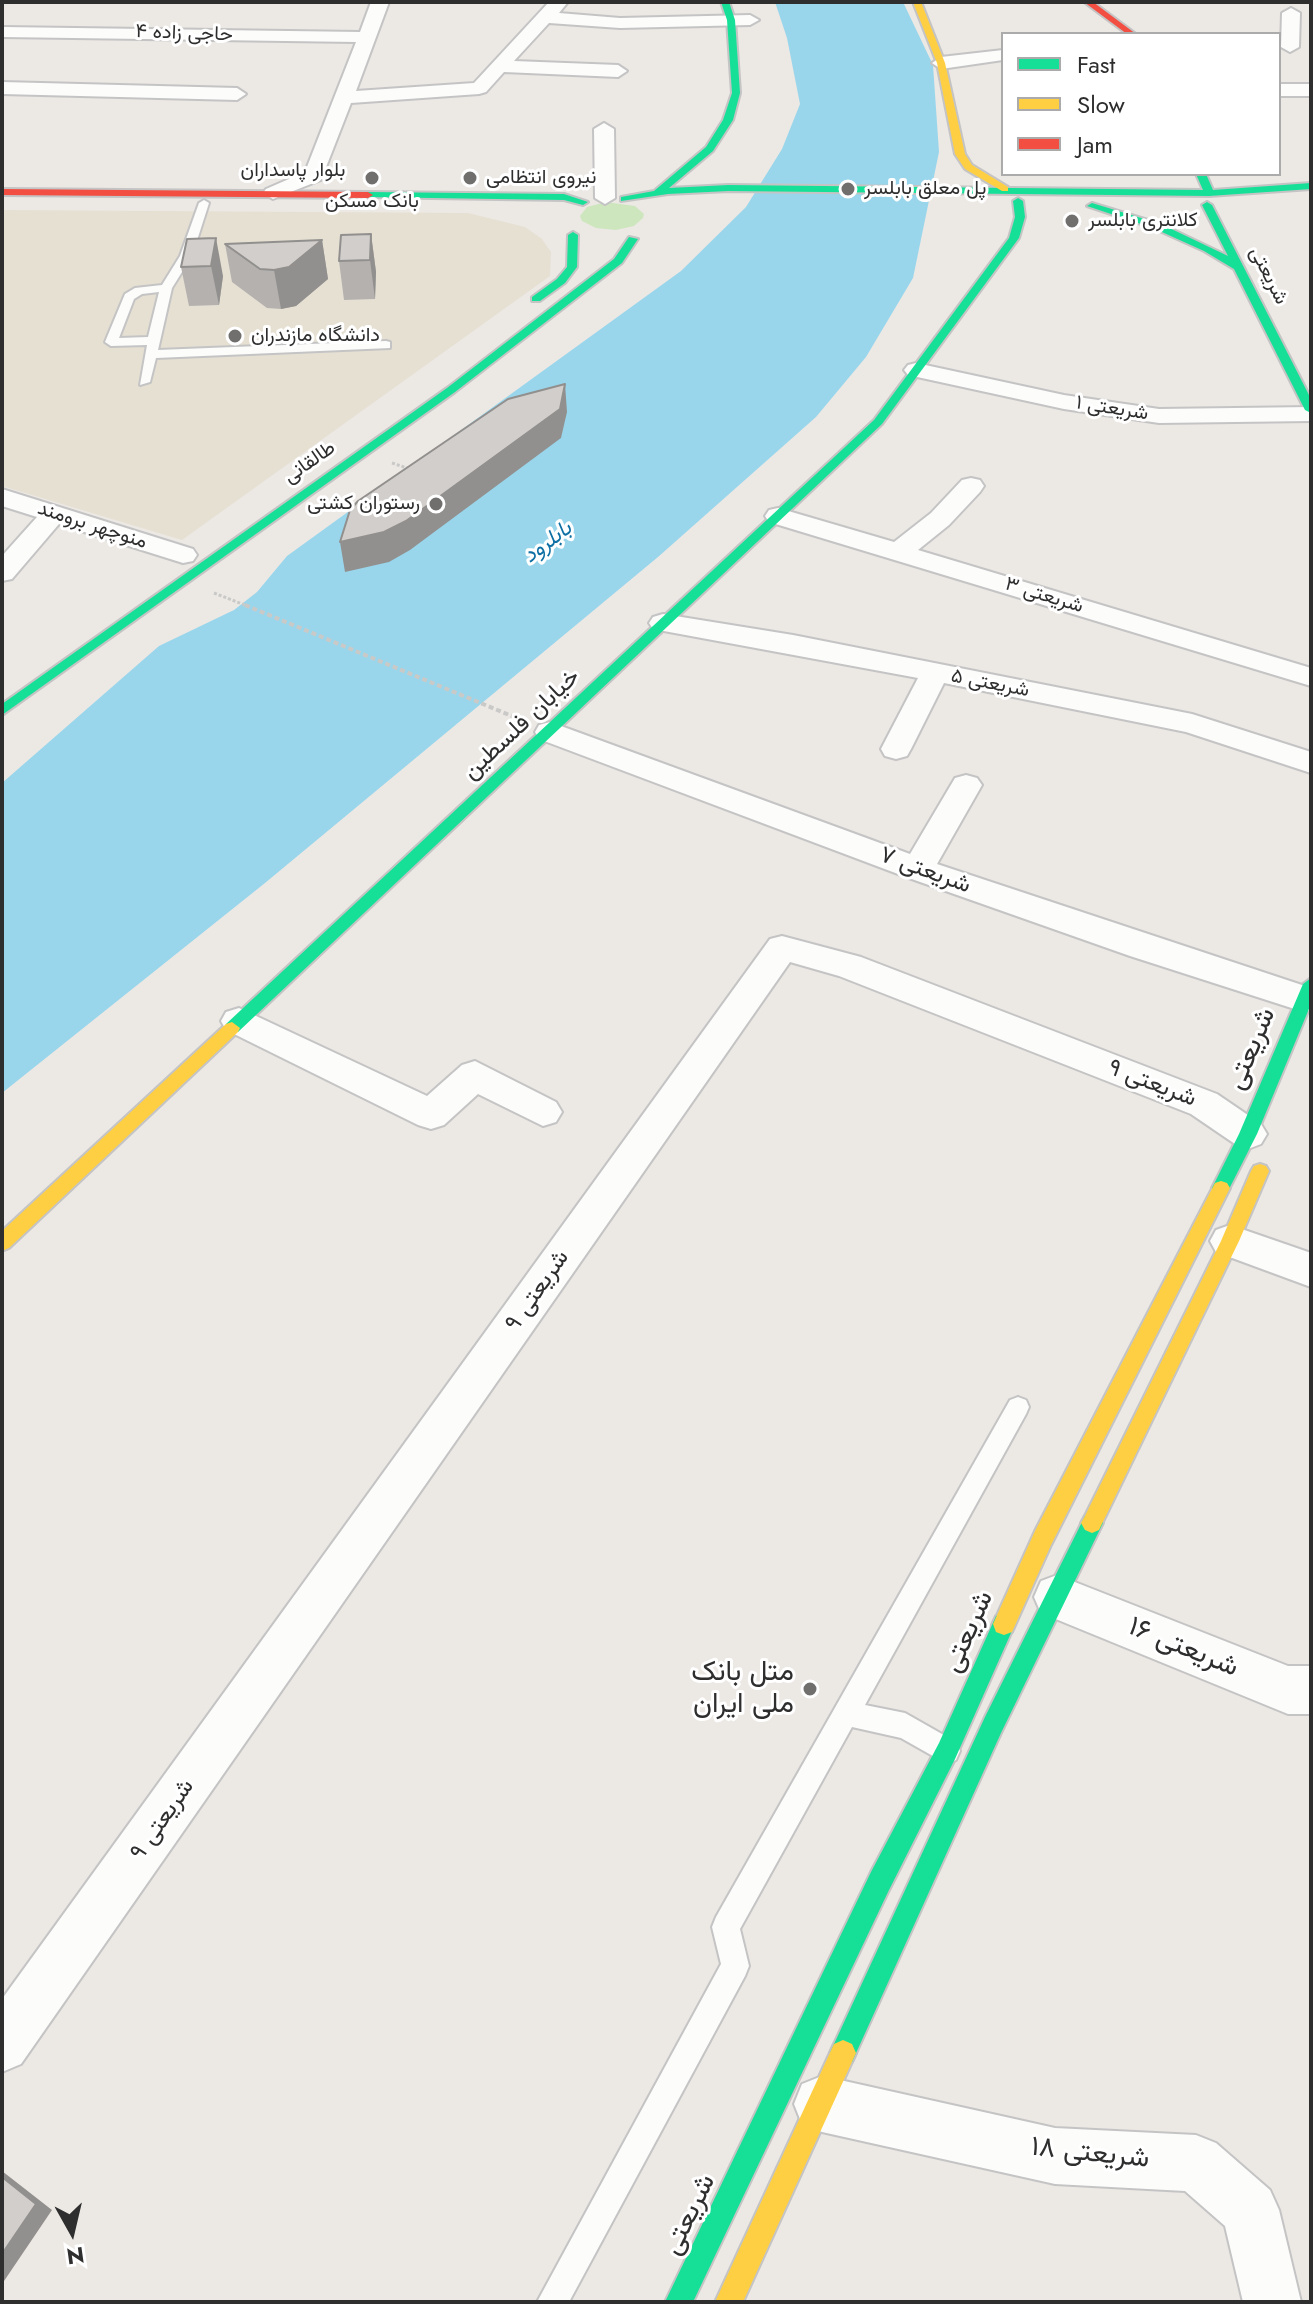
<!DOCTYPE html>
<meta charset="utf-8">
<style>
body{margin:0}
#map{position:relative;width:1313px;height:2304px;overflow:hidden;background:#ece8e4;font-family:Jost,sans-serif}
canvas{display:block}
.frame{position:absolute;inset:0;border:4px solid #2e2e2e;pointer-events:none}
.legend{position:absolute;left:1001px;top:32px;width:280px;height:144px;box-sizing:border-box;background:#fff;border:2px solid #ababab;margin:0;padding:10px 14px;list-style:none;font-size:24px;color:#2e2e2e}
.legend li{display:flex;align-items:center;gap:16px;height:40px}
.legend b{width:40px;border:2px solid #ababab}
.north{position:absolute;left:32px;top:2192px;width:80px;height:80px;-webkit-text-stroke:6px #fff;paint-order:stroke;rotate:172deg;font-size:22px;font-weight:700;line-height:32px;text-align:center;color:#2e2e2e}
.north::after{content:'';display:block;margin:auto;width:28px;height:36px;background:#2e2e2e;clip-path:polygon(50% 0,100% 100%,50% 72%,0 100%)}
</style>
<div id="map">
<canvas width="1313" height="2304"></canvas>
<div class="frame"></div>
<ul class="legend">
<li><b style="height:10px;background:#16e098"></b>Fast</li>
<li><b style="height:10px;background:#ffcf43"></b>Slow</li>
<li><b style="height:10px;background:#f24e42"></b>Jam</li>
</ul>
<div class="north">N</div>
</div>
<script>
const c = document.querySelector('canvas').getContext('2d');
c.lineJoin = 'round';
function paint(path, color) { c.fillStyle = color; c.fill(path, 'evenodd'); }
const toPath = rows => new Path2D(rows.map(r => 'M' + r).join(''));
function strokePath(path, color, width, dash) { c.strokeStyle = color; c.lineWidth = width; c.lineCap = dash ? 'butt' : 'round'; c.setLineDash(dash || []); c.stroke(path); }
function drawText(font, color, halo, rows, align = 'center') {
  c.font = font + ' Jost,Vazirmatn,sans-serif'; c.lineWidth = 6; c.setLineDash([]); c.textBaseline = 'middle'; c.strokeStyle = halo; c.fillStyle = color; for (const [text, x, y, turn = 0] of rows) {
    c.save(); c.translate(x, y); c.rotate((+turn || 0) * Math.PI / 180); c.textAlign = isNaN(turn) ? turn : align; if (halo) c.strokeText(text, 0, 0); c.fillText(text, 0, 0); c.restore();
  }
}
const education = toPath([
 [2,210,468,213,525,227,542,239,551,252,550,276,182,540,2,486]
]);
const green = toPath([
 [606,202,635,206,644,214,643,218,634,226,616,230,596,228,582,221,580,216,587,207]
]);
const water = toPath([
 [775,2,903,2,933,65,939,152,913,278,866,357,816,417,658,557,265,883,2,1093,2,783,159,646,234,610,257,592,287,556,681,271,746,207,782,149,800,104,787,38]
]);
const pathFar1 = toPath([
 [392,463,413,470],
 [214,593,250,607]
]);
const path = toPath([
 [245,605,519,719]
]);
const lane = toPath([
 [204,200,209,203,192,256,172,288,158,350,386,341,390,342,390,348,156,358,150,382,140,385,147,345,111,346,105,342,125,294,135,288,162,285,180,256,199,203,204,200],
 [159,292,148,337,119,338,134,299,142,294,159,292],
 [1018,1397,1026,1400,1029,1407,1026,1414,865,1705,905,1713,956,1742,960,1751,956,1760,947,1764,901,1738,852,1727,740,1929,749,1966,745,1976,569,2302,537,2302,721,1964,712,1927,716,1917,1010,1400,1018,1397]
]);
const street = toPath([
 [371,2,389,2,356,91,474,83,549,2,568,2,559,13,620,18,750,15,759,20,750,25,620,28,549,23,514,61,618,65,627,71,618,77,504,72,486,92,479,94,351,103,321,180,273,199,263,193,266,189,305,172,356,42,2,37,3,27,360,32,371,2],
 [1291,8,1300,13,1299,47,1290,52,1281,47,1282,13,1291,8],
 [1003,50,1003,60,941,69,932,63,941,57,1003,50],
 [2,82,237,88,246,94,237,100,2,94,2,82],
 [1279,84,1311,84,1311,96,1279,96,1279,84],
 [604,123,614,129,615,198,605,204,595,198,594,129,604,123],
 [916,363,1064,395,1159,409,1311,407,1311,421,1159,423,1064,409,908,375,904,370,908,365,916,363],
 [971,478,980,480,984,486,980,492,949,525,918,550,1311,668,1311,686,769,522,765,516,769,510,778,508,894,542,931,513,962,480,971,478],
 [2,489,193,549,197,555,193,561,183,563,59,524,12,579,2,581,2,556,37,517,2,506,2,489],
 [663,614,793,635,1192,714,1311,752,1311,773,1186,732,944,683,911,749,907,756,896,759,885,756,881,749,918,678,653,629,649,623,653,617,663,614],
 [550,722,910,854,955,778,966,775,977,778,982,785,937,864,1311,988,1311,1010,1304,1012,1130,956,906,877,539,739,535,732,539,725,550,722],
 [782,936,861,957,1217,1094,1261,1124,1267,1134,1261,1144,1248,1149,1235,1144,1191,1114,839,976,790,962,21,2064,2,2072,2,1999,770,939,782,936],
 [239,1008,427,1096,462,1065,475,1061,556,1102,562,1112,556,1122,543,1126,478,1094,444,1125,431,1129,418,1125,226,1030,221,1021,226,1012,239,1008],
 [1230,1225,1311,1253,1311,1287,1216,1252,1210,1241,1216,1230,1230,1225],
 [1057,1575,1288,1666,1311,1666,1311,1714,1288,1714,1041,1613,1034,1597,1041,1581,1057,1575],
 [822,2076,1055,2128,1196,2135,1216,2143,1270,2190,1279,2210,1301,2302,1243,2302,1225,2226,1185,2191,1055,2184,822,2132,802,2124,794,2104,802,2084,822,2076]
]);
const fast = toPath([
 [721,2,729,2,735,20,740,93,733,120,713,151,669,188,728,185,1203,190,1196,174,1206,174,1213,190,1311,183,1311,189,1209,196,728,191,668,194,621,201,621,197,654,191,706,147,723,120,732,93,727,20,721,2],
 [368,192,564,194,588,202,583,205,564,200,365,197,363,195,368,192],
 [1018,198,1023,201,1025,217,1019,238,882,424,238,1032,226,1032,224,1028,226,1024,874,420,1009,238,1015,217,1013,201,1018,198],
 [1207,202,1212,205,1311,399,1311,413,1305,410,1234,269,1204,251,1153,228,1087,206,1092,203,1161,224,1228,256,1202,205,1207,202],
 [573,232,578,235,577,267,565,283,540,301,532,301,532,297,557,279,567,267,568,235,573,232],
 [629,237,638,239,622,263,455,392,2,715,2,704,447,388,614,259,629,237],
 [1311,978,1311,1004,1257,1134,1227,1193,1215,1193,1212,1188,1239,1134,1303,984,1311,978],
 [1092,1513,1099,1516,1103,1523,1001,1733,852,2062,843,2066,834,2062,830,2053,834,2044,985,1717,1085,1516,1092,1513],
 [1004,1613,1012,1616,1015,1624,955,1759,889,1890,693,2302,665,2302,871,1872,939,1743,996,1616,1004,1613]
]);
const slow = toPath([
 [913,2,921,2,945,63,965,154,972,165,1008,187,1008,191,1002,191,965,169,955,154,937,63,913,2],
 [232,1022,240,1028,238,1032,9,1248,2,1251,2,1231,226,1024,232,1022],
 [1260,1164,1266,1166,1269,1171,1239,1241,1099,1530,1092,1533,1085,1530,1081,1523,1085,1516,1221,1241,1251,1171,1254,1166,1260,1164],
 [1221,1181,1227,1183,1230,1188,1051,1545,1012,1632,1004,1635,996,1632,993,1624,1035,1531,1215,1183,1221,1181],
 [843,2040,852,2044,856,2053,743,2302,715,2302,834,2044,843,2040]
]);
const jam = toPath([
 [1084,2,1093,2,1136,34,1127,34,1084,2],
 [2,189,368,192,373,195,368,198,2,195,2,189]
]);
const wall = toPath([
 [371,234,376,272,375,299,344,300,339,261],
 [187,239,223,276,219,305,189,306,181,267],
 [322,240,328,279,296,306,281,309,267,308,232,282,225,244]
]);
const shadedWall = toPath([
 [371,234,376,272,375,299,370,260],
 [216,238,223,276,219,305,211,266],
 [322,240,328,279,296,306,281,309,274,270],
 [565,384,567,412,561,438,410,550,389,562,345,572,340,542],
 [2,2171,52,2210,2,2284]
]);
const building = toPath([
 [371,234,370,260,339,261,341,235,371,234],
 [216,238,211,266,181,267,187,239,216,238],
 [322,240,289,267,274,270,260,269,225,244,322,240],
 [565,384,560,409,406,521,384,532,340,542,350,510,358,501,508,399,565,384],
 [2,2177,36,2204,2,2254,2,2177]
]);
const markers = [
 [372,178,8,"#706f6e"],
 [470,178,8,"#706f6e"],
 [848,189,8,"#706f6e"],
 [1072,221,8,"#706f6e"],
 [235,336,8,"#706f6e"],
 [436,504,8,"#706f6e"],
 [810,1689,8,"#706f6e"]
];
const farStreetnames = [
 ["حاجی زاده ۴",184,34,2],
 ["بلوار پاسداران",293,171],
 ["شریعتی",1268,276,63],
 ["شریعتی ۱",1112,409,9],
 ["طالقانی",310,463,-35],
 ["منوچهر برومند",92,526,18],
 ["شریعتی ۳",1044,596,17],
 ["شریعتی ۵",990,684,11]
];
const farPoinames = [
 ["نیروی انتظامی",486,178],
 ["پل معلق بابلسر",864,189],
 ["بانک مسکن",372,202,"center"],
 ["کلانتری بابلسر",1088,221],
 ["دانشگاه مازندران",251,336],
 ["رستوران کشتی",420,504,"right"]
];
const farWaternames = [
 ["بابلرود",548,543,-37]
];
const streetNames = [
 ["خیابان فلسطین",522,725,-43],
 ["شریعتی ۷",925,871,20],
 ["شریعتی ۹",1152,1084,21],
 ["شریعتی ۹",538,1291,-55],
 ["شریعتی ۹",163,1820,-55]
];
const nearStreetnames = [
 ["شریعتی",1252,1049,-67],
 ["شریعتی",969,1632,-66],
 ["شریعتی ۱۶",1183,1648,22],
 ["شریعتی ۱۸",1090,2154,6],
 ["شریعتی",690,2215,-64]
];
const nearPoinames = [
 ["متل بانک",794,1673],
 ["ملی ایران",794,1705]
];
paint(education, '#e6e0d3');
paint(green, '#cee6be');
paint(water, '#99d6ec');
strokePath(lane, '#c5c4c5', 4);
strokePath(street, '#c5c4c5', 4);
strokePath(fast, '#c5c4c5', 4);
strokePath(slow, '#c5c4c5', 4);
strokePath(jam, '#c5c4c5', 4);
strokePath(pathFar1, '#c9c9c8', 3, [3, 2]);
strokePath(path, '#c9c9c8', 4, [5, 3]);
paint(lane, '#fcfcfb');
paint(street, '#fcfcfb');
paint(fast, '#16e098');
paint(slow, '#ffcf43');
paint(jam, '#f24e42');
paint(wall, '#b4b1af');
paint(shadedWall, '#92908e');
paint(building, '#d1cecb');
strokePath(building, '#92908e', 2);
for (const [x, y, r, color] of markers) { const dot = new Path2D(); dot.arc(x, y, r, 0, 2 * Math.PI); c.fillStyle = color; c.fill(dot); strokePath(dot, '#fff', 3); }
drawText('20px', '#2e2e2e', '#fff', farStreetnames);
drawText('20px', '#2e2e2e', '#fff', farPoinames, 'left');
drawText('italic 22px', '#0d6fa3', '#fff', farWaternames);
drawText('24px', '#2e2e2e', '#fff', streetNames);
drawText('28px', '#2e2e2e', '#fff', nearStreetnames);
drawText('28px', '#2e2e2e', '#fff', nearPoinames, 'right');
</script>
